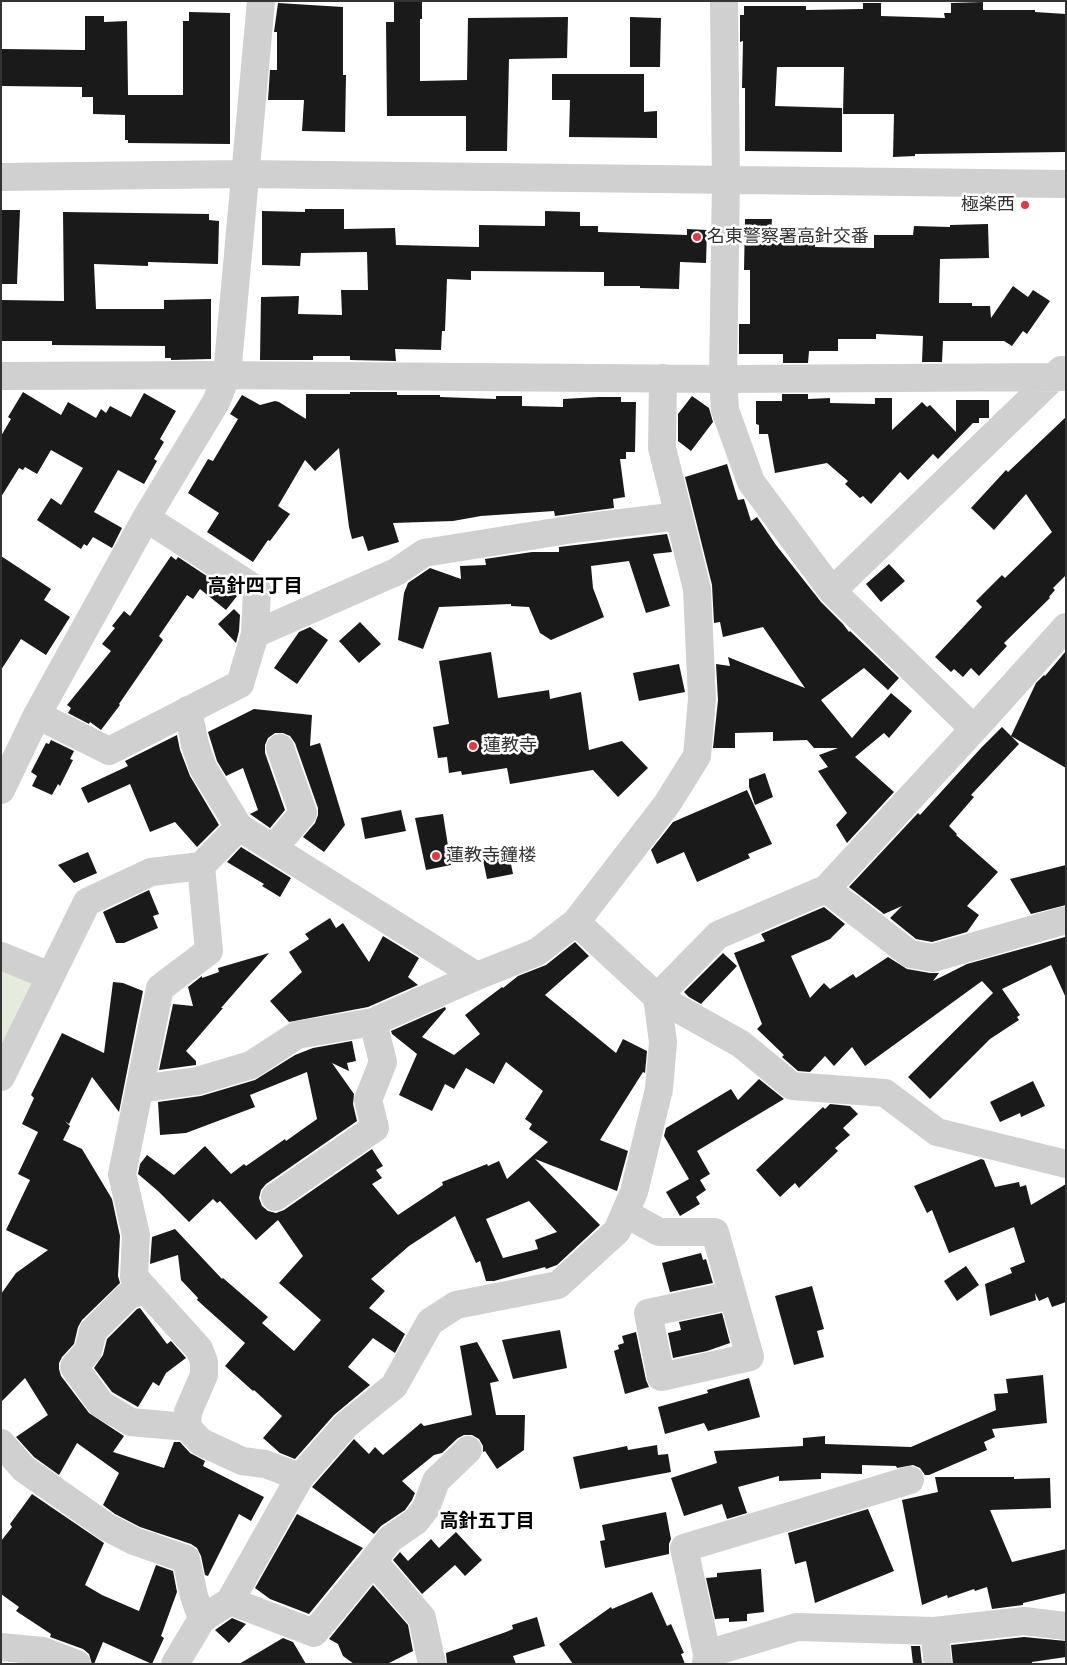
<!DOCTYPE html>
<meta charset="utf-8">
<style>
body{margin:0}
#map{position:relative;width:1067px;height:1665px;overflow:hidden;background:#fff;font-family:"Roboto Condensed",sans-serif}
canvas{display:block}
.frame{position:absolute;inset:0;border:2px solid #333;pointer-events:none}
</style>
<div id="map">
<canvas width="1067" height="1665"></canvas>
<div class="frame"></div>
</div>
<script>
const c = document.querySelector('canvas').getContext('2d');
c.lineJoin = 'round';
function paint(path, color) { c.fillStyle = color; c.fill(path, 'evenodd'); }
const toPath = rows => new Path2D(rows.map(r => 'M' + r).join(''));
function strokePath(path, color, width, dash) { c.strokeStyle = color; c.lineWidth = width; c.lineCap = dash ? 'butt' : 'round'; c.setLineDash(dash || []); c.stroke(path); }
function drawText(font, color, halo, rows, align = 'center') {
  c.font = font + ' "Roboto Condensed","Noto Sans JP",sans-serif'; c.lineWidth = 5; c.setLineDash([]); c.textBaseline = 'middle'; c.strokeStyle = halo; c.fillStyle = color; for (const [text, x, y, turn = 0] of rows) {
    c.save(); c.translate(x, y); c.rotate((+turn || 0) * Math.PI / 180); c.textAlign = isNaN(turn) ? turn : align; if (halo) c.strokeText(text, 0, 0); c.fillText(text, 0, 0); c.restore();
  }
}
const green = toPath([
 [1,966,33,981,1,1047]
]);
const building = toPath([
 [394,1,422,1,422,19,420,19,420,81,467,80,468,18,568,17,567,58,509,59,507,151,466,151,466,116,387,116,386,22,394,22],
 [983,2,983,10,1035,10,1035,12,1066,14,1066,152,915,154,915,156,893,157,894,114,843,114,844,67,777,67,775,106,842,108,842,152,745,151,745,88,742,88,743,41,740,42,740,15,744,15,744,6,806,6,806,10,863,9,863,3,881,3,881,16,945,18,944,13,951,13,951,3],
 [278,3,343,7,343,75,346,75,345,132,302,131,304,100,268,100,270,70,277,70,277,32,274,32],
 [189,12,230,13,230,144,128,143,128,140,125,140,125,115,93,114,93,97,82,97,82,87,1,86,1,49,85,50,85,16,104,16,104,22,127,21,128,95,183,95,183,21,189,21],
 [630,17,661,18,660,67,630,67],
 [552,74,644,74,644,112,657,111,657,138,569,137,570,100,552,100],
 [305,209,344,209,344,229,395,228,396,245,479,247,479,225,545,226,545,211,580,212,580,226,598,226,598,232,687,235,687,229,707,230,706,263,680,262,679,289,640,288,640,286,604,286,604,272,471,271,471,280,447,279,445,331,442,331,441,350,395,349,396,361,350,360,350,356,313,356,313,360,260,360,261,297,299,296,298,314,342,315,341,290,368,290,367,252,301,253,300,266,262,265,262,211,305,212],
 [1,210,20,210,17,284,1,284],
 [63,212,209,214,209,220,219,221,218,264,148,262,148,266,94,264,96,309,164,309,164,300,211,299,211,359,171,360,171,358,165,358,165,346,52,345,52,341,1,341,1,300,64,301],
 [745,219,772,219,771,233,816,233,815,247,874,248,874,235,913,235,914,226,950,227,950,225,988,224,989,258,940,259,939,303,972,303,972,306,990,306,991,318,1013,286,1028,297,1033,290,1050,301,1027,334,1023,331,1012,346,1004,341,943,341,942,362,922,362,923,336,876,334,876,339,838,339,838,351,809,351,808,363,783,363,783,354,739,354,739,324,750,324,750,270,744,270],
 [23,392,61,415,68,402,96,418,101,409,106,413,110,406,131,417,144,393,176,411,160,439,164,442,154,459,157,461,144,484,118,470,94,512,122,528,112,548,93,537,87,546,84,544,81,549,37,520,51,498,61,505,83,468,51,450,37,474,25,467,23,470,19,468,1,497,1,436,11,419,8,417],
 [350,392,397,392,397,395,440,395,440,397,496,399,496,396,522,396,522,406,563,407,563,399,598,397,621,397,621,402,636,402,635,452,626,452,626,459,620,459,625,497,613,499,614,508,555,516,554,511,481,516,453,521,393,523,399,542,368,551,363,536,352,539,349,527,339,448,315,471,305,460,278,506,290,514,270,541,268,540,253,562,207,532,219,513,188,493,208,459,213,461,238,419,230,414,242,395,260,405,275,401,279,402,306,419,306,394,350,394],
 [782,394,808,394,808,399,830,398,830,403,875,404,875,398,892,398,892,430,922,402,927,407,930,405,956,432,956,400,989,400,989,418,979,418,979,423,973,423,938,459,933,454,908,480,900,472,871,504,863,496,860,498,845,484,848,481,827,463,775,473,768,434,759,434,759,425,756,424,756,401,782,401],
 [692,396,709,408,713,422,691,451,678,441,678,414],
 [1066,417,1066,575,1053,588,1055,590,1049,597,1050,598,1004,643,1007,646,979,676,971,668,963,677,954,669,951,672,935,657,982,607,976,601,1002,575,1005,578,1052,532,1026,494,994,530,971,508,1006,470,1008,472],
 [727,464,738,500,744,499,751,521,757,517,776,545,821,602,843,624,849,632,850,631,899,678,888,690,864,668,821,700,852,738,891,693,912,711,889,738,884,733,855,757,894,792,847,843,836,825,847,813,818,771,828,767,819,755,838,748,814,748,807,740,773,741,773,732,735,733,735,748,713,748,718,700,716,664,730,666,728,657,805,688,763,627,723,637,720,622,714,623,712,585,685,477],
 [667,534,672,552,653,554,670,606,646,613,629,561,591,566,593,588,604,617,551,640,540,633,529,607,511,606,511,604,439,607,423,649,398,640,404,593,408,583,430,568,461,579,460,566,486,565,485,559,532,552,559,552,559,547],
 [1,556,51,589,44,600,70,617,46,655,21,639,1,670],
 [171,556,176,560,178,557,237,596,226,610,200,589,193,599,187,595,159,636,163,640,119,704,120,705,101,730,90,722,89,724,68,713,71,708,67,705,111,651,102,644,115,628,112,626,124,611,130,616],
 [889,564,905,581,881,602,866,584],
 [234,609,240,615,239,631,236,643,218,624],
 [360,622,381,644,359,663,339,641],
 [310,627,328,640,297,684,274,668,299,632],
 [1066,651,1066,768,1011,736,1036,683,1044,675,1045,676],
 [491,652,498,698,549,690,550,699,581,692,589,750,622,741,648,768,618,797,593,770,510,784,507,768,462,775,461,771,449,773,447,757,438,758,433,727,449,724,439,661],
 [679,664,685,692,639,701,633,673],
 [254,709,312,715,310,746,320,743,345,825,324,852,303,837,315,823,318,815,318,808,295,743,290,736,283,733,275,733,268,738,265,745,265,753,285,810,270,828,250,814,258,810,243,768,226,776,217,761,208,732],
 [1002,727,1019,744,971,795,974,797,949,826,957,834,956,835,998,872,967,906,979,915,967,932,932,942,916,939,890,918,902,906,884,914,849,887,918,813,920,815,981,748],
 [177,735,180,750,190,776,219,825,197,847,175,822,150,832,130,784,88,803,81,788,128,766,125,761],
 [51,740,74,751,70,759,73,760,60,786,58,784,52,795,32,786,37,776,31,772,46,743,49,744],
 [765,773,773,797,755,805,749,787,749,779],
 [747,790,772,844,748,854,750,858,697,882,684,852,657,864,651,850,673,822],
 [401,810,406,831,365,839,361,818],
 [443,814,451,865,426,870,415,818],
 [241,847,291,878,280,897,262,886,264,884,227,862],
 [508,849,513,874,487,879,482,855],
 [88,852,97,873,74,883,58,865],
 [1066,865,1066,905,1031,914,1010,879],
 [149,890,159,914,153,916,158,928,124,943,116,943,103,912],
 [824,907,845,924,830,939,791,956,810,998,824,983,830,989,853,974,856,978,888,957,907,969,930,973,939,973,933,981,967,964,1065,937,1066,998,1051,965,1002,989,1020,1015,1017,1017,1019,1020,990,1039,930,1099,908,1077,993,993,982,981,865,1066,852,1047,834,1066,825,1056,810,1072,798,1071,782,1057,784,1055,757,1029,762,1024,734,953,765,941,761,934],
 [330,918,336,928,343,923,369,962,383,936,419,958,408,977,418,985,368,1007,289,1022,270,1001,302,972,289,952,309,939,305,934],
 [575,942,589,956,545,995,616,1053,623,1039,647,1051,645,1073,643,1072,600,1140,628,1151,617,1191,535,1159,600,1225,557,1265,546,1269,545,1267,494,1281,486,1281,480,1261,476,1263,455,1216,409,1246,371,1279,385,1291,369,1308,405,1334,395,1353,373,1338,348,1367,370,1385,334,1415,295,1459,280,1453,263,1438,282,1416,254,1390,253,1391,225,1366,245,1343,197,1300,198,1298,181,1280,178,1255,150,1264,152,1237,175,1229,222,1279,223,1278,268,1317,262,1323,294,1351,321,1320,279,1283,303,1256,278,1220,256,1240,220,1201,217,1203,213,1199,189,1222,158,1191,138,1174,140,1164,147,1155,174,1175,205,1146,231,1174,244,1164,246,1166,285,1139,286,1141,317,1119,307,1072,250,1095,255,1107,186,1133,160,1135,158,1102,201,1096,255,1080,295,1055,313,1048,352,1041,356,1061,347,1063,349,1071,332,1063,354,1094,353,1104,357,1121,266,1184,261,1190,259,1198,262,1206,268,1211,276,1213,284,1210,372,1149,383,1166,376,1170,382,1178,372,1184,398,1215,443,1185,442,1182,487,1164,488,1166,499,1161,507,1179,548,1142,529,1129,532,1124,525,1119,543,1091,506,1062,494,1084,466,1068,454,1089,445,1084,432,1111,399,1095,417,1054,392,1034,391,1031,445,1007,446,1009,422,1037,454,1055,480,1034,465,1015,502,987,503,988,518,976,546,965],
 [529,1201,557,1232,535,1240,538,1249,503,1258,486,1219],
 [269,953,221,1008,223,1008,186,1051,196,1061,196,1065,159,1070,173,1004,193,1006,188,987,202,976,202,978,219,972,218,968],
 [723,953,737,966,701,1004,689,997,684,992],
 [113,982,123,983,143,991,119,1112,92,1077,69,1124,65,1121,70,1126,63,1140,82,1149,112,1199,120,1236,118,1276,120,1283,82,1320,78,1327,74,1344,62,1357,59,1363,59,1369,61,1376,89,1413,124,1436,113,1452,164,1468,174,1442,180,1442,190,1453,205,1461,203,1466,264,1497,251,1521,239,1514,208,1576,205,1575,201,1556,197,1548,191,1544,140,1527,115,1514,103,1505,119,1473,77,1443,59,1475,34,1457,16,1437,48,1415,25,1378,1,1402,1,1294,16,1273,48,1250,6,1230,30,1180,18,1174,38,1132,22,1124,34,1098,31,1095,62,1033,104,1053],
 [759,1079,784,1099,697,1151,710,1174,700,1180,706,1190,696,1197,700,1204,680,1216,666,1192,689,1179,664,1136,666,1128,731,1089,738,1100],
 [1033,1081,1045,1106,1021,1117,1020,1113,1000,1122,990,1102],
 [830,1104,850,1106,858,1114,843,1128,850,1135,835,1148,838,1151,799,1188,795,1183,780,1197,756,1170,823,1107,825,1109],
 [981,1159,984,1160,995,1187,1019,1182,1020,1187,1026,1185,1031,1205,1066,1184,1066,1302,1052,1307,1048,1297,1039,1301,1035,1293,1036,1300,990,1316,985,1284,1012,1273,1010,1268,1025,1262,1014,1227,949,1253,932,1210,927,1213,914,1186],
 [701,1253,703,1260,706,1259,713,1283,670,1292,662,1263],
 [966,1266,979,1285,957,1301,944,1281],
 [812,1286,824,1329,817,1331,824,1357,794,1365,775,1296],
 [140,1308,167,1344,171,1341,186,1358,166,1373,159,1386,153,1382,138,1407,112,1392,94,1368,103,1355,107,1339,137,1309],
 [722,1313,730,1343,707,1351,673,1358,668,1333,681,1330,679,1322],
 [560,1330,567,1368,513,1379,502,1340],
 [636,1332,646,1380,649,1387,625,1394,614,1351,619,1349,618,1345,624,1343,622,1336],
 [477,1342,499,1381,490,1383,496,1415,525,1415,524,1450,497,1469,485,1451,483,1452,483,1446,479,1439,472,1435,464,1435,458,1438,442,1453,434,1455,402,1481,415,1493,412,1500,405,1510,381,1526,374,1534,312,1487,354,1439,369,1454,375,1447,383,1455,421,1423,424,1426,472,1415,460,1346],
 [1043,1375,1047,1423,992,1429,995,1437,984,1442,987,1450,929,1475,925,1475,920,1468,913,1465,897,1468,896,1466,862,1465,862,1474,821,1473,821,1479,779,1481,779,1476,738,1487,747,1513,727,1519,722,1504,684,1516,671,1478,717,1463,714,1451,803,1446,803,1438,825,1436,825,1444,911,1447,996,1410,994,1394,1008,1393,1006,1379],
 [749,1378,760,1417,708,1431,704,1423,665,1434,658,1407,708,1393,707,1390],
 [657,1445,658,1455,668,1454,671,1472,580,1489,573,1457,627,1446,628,1450],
 [935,1477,1014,1477,1014,1479,1050,1478,1051,1508,990,1510,1012,1562,1066,1549,1066,1593,1023,1603,1023,1605,992,1609,987,1587,975,1591,974,1589,948,1598,947,1595,922,1605,902,1500,938,1492],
 [32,1494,104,1543,85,1585,102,1595,139,1611,156,1565,173,1571,177,1592,161,1636,164,1638,152,1664,103,1642,94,1664,92,1664,89,1654,83,1649,50,1637,51,1634,16,1611,19,1607,1,1594,1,1541,12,1527,10,1524],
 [868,1509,894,1571,815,1603,806,1561,795,1564,788,1533],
 [666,1512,671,1539,669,1544,669,1554,605,1568,600,1541,605,1540,602,1525],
 [297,1514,363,1548,309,1614,270,1599,255,1588],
 [456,1532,482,1560,465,1576,455,1565,422,1594,393,1560,400,1552,408,1561,431,1539,439,1548],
 [761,1569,764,1612,747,1614,747,1621,729,1622,729,1618,715,1619,706,1578,717,1577,717,1573],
 [373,1585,408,1625,413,1651,387,1664,354,1664,343,1656,338,1644,329,1639],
 [652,1592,667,1626,671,1624,684,1653,681,1654,685,1664,573,1664,559,1644,611,1607,612,1609],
 [537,1617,545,1646,513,1656,516,1664,447,1664,446,1653,506,1632,513,1629,512,1625],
 [232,1618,246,1624,229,1643,215,1630],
 [1024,1637,1066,1641,1066,1657,1032,1662,1032,1664,953,1664,951,1645],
 [283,1638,293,1642,306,1664,239,1664],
 [911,1646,920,1646,922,1664,913,1664]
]);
const minor = toPath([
 [724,1,726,180,723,379,725,410,751,482,832,591,974,729],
 [1,177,244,174,1066,184],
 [1,376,214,375,723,379,1066,377],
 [832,591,1061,370],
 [1066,627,974,729,826,889,718,935,657,997,741,1044,792,1086,885,1093,937,1132,1066,1164],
 [255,634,396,572,424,553,580,528,679,516],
 [188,710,195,745,203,768,239,827,477,976,537,952,576,922,667,804,697,756,702,699,697,589,662,448,663,378],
 [37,715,109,751,240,684,255,634,257,590,146,518],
 [1,790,37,715,146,518,216,402,227,375,261,1],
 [239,827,201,866,209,951,160,988,122,1174,136,1235,134,1277,199,1349,204,1362,204,1375,188,1412,187,1427,201,1442,242,1461,265,1464,300,1477],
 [274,848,303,813,280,748],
 [826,889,910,954,933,958,1066,920],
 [1,956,50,976],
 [1,1077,87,902,151,872,201,866],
 [139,1089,197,1081,251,1065,297,1035,373,1022,477,976],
 [275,1197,375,1128,368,1100,383,1062,373,1022],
 [625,1213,659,1232,715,1232,750,1357,661,1377,648,1313,732,1295],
 [145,1289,128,1296,93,1331,88,1351,74,1367,101,1404,131,1422,187,1427],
 [1,1443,24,1469,107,1527,134,1541,186,1559,194,1596,202,1619],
 [230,1601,314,1633,373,1561],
 [934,1631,938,1664],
 [1,1647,43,1651,77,1664],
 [707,1654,797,1627,934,1631,1024,1621,1066,1626],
 [175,1664,202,1619,230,1601,300,1477,346,1425,394,1386,430,1322,456,1305,558,1285,617,1231,634,1192,659,1089,663,1042,657,997,576,922],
 [432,1664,422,1618,373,1561,390,1539,416,1521,426,1508,436,1481,468,1450],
 [706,1664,707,1654,684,1548,910,1480]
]);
const markers = [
 [1025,205,5,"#e6383f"],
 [697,237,5,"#e6383f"],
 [473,746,5,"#e6383f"],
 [436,856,5,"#e6383f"]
];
const poiNames = [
 ["極楽西",1015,205,"right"],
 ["名東警察署高針交番",707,237],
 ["蓮教寺",483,746],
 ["蓮教寺鐘楼",446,856]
];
const neighbourhoodNames = [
 ["高針四丁目",255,587],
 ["高針五丁目",487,1522]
];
paint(green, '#e5ecde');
paint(building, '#1a1a1a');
strokePath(minor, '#d0d0d0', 28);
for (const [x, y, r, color] of markers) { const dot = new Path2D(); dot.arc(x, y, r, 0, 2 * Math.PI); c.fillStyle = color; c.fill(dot); strokePath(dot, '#fff', 2); }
drawText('18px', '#333', '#fff', poiNames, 'left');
drawText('bold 19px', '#000', '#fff', neighbourhoodNames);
</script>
